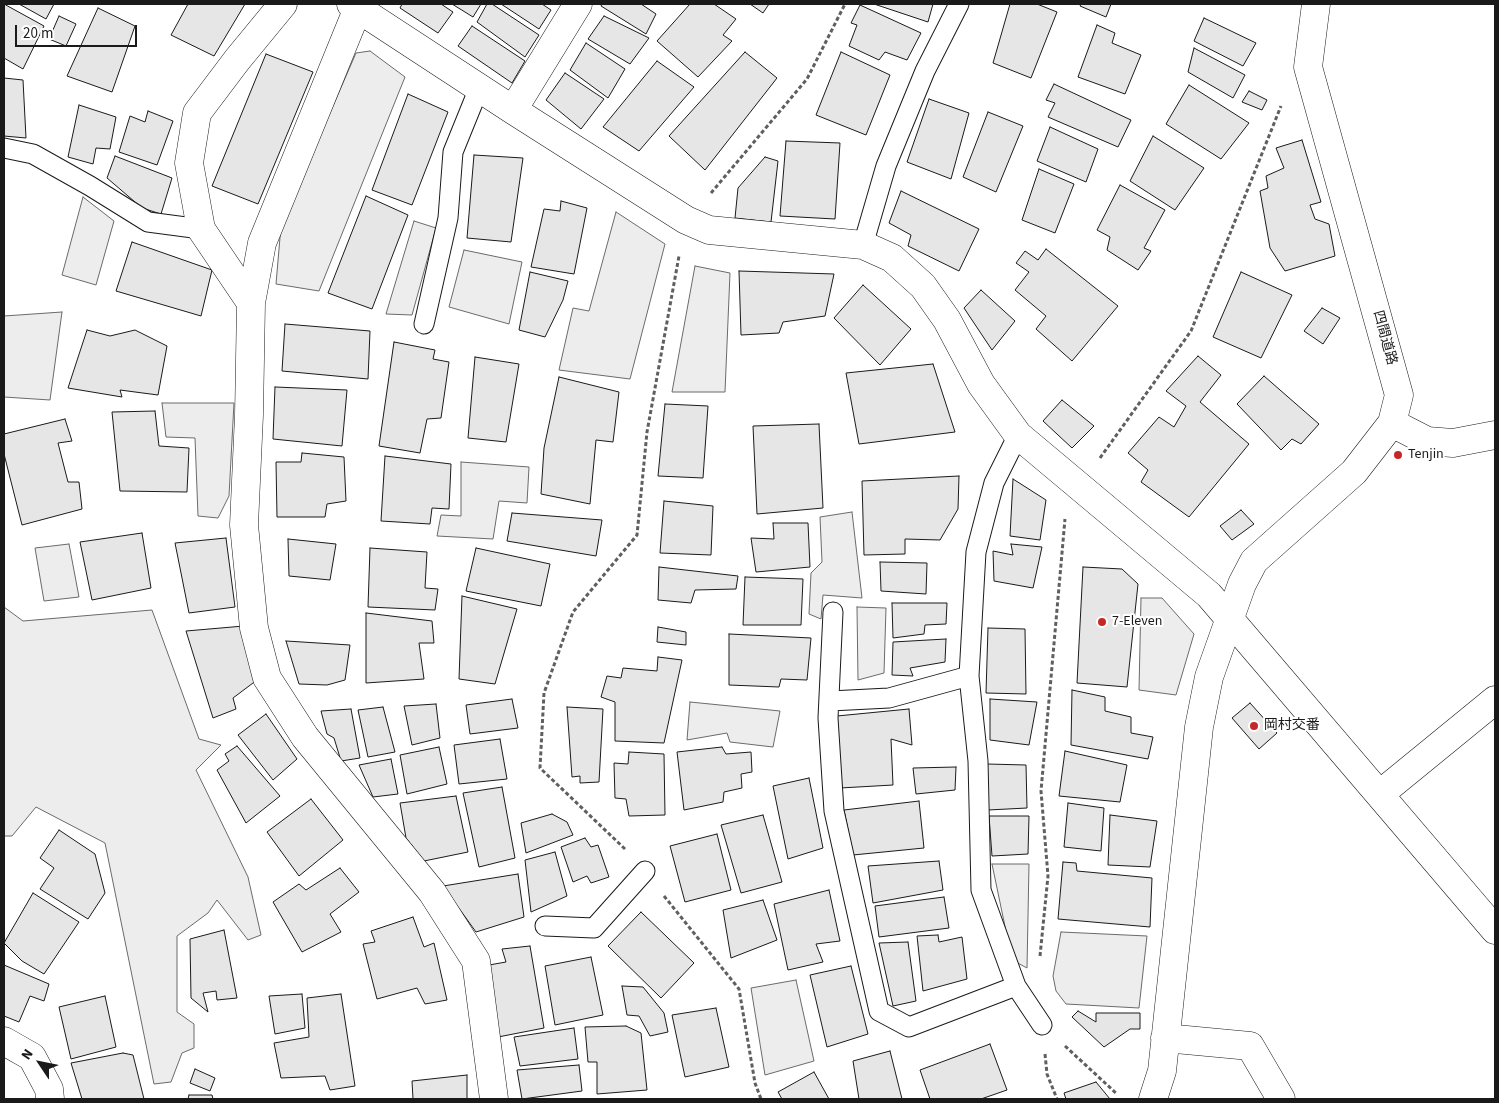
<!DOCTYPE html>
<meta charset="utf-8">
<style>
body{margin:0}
#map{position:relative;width:1499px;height:1103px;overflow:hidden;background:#fff;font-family:"Source Sans 3",sans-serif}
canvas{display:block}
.frame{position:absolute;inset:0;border:5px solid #1a1a1a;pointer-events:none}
.north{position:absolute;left:15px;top:1038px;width:50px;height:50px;-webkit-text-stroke:4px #fff;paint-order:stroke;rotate:304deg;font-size:14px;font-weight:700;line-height:20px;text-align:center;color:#1a1a1a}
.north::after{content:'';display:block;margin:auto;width:18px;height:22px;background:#1a1a1a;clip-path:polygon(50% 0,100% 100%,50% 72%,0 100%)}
.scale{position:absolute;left:15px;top:25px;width:122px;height:22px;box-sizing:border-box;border:2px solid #1a1a1a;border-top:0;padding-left:6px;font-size:15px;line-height:18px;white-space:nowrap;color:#1a1a1a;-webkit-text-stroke:4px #fff;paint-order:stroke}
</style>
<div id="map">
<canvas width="1499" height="1103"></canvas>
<div class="frame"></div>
<div class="north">N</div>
<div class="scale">20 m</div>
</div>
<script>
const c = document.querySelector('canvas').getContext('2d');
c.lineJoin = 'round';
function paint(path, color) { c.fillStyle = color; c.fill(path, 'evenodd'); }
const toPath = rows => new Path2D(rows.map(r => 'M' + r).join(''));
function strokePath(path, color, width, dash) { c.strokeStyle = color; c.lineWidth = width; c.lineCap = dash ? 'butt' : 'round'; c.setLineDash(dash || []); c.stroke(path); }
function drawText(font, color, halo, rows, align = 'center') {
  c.font = font + ' "Source Sans 3","Noto Sans JP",sans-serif'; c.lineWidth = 4; c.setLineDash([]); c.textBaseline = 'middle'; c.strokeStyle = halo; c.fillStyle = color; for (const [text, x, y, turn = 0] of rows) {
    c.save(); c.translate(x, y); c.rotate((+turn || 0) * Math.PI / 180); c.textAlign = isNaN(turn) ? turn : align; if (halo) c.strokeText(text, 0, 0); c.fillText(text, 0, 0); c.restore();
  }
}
const built = toPath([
 [370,51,405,77,319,291,276,284,281,226,356,53,370,51],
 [83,197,114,221,96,285,62,275,83,197],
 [616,212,665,244,630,379,559,370,573,308,589,311,616,212],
 [414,221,436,228,412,315,386,314,414,221],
 [464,250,522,262,509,324,449,307,464,250],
 [695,266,730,273,725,392,672,392,695,266],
 [62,312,50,400,4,397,4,316,62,312],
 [162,403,234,403,229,496,218,518,198,516,195,438,166,437,162,403],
 [461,462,529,467,527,503,499,501,493,539,437,536,441,515,461,516,461,462],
 [852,512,862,598,823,595,821,619,809,614,811,573,822,562,820,517,852,512],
 [69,544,79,597,44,601,35,548,69,544],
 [1141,598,1162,598,1194,634,1176,695,1139,690,1141,598],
 [4,607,23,621,152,610,199,739,221,745,196,770,248,877,261,935,248,940,217,900,208,913,177,936,177,1012,194,1024,194,1048,182,1053,171,1082,154,1084,105,843,36,807,12,836,4,836,4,607],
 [857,607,886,608,884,673,858,680,857,607],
 [690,702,780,711,773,747,730,742,727,733,687,740,690,702],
 [992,864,1029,864,1027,968,1012,960,992,864],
 [1061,932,1147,936,1139,1008,1066,1004,1056,991,1053,976,1061,932],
 [796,980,814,1061,765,1075,751,988,796,980]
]);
const building = toPath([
 [4,4,44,26,23,69,4,58,4,4],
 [19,4,54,4,46,19,19,4],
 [188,4,245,4,214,56,171,35,188,4],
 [402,4,441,4,453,12,438,33,400,8,402,4],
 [452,4,481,4,473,17,452,4],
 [487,4,492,4,539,35,525,57,477,22,487,4],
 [501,4,542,4,551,10,539,29,501,4],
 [602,4,641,4,656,14,646,34,601,6,602,4],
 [690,4,714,4,736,19,723,35,732,41,698,77,657,41,690,4],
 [750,4,769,4,763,13,750,4],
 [874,4,933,4,928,22,874,4],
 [1010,4,1037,4,1057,12,1031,78,993,63,1010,4],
 [1081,4,1111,4,1106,17,1080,6,1081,4],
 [860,5,921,33,907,60,885,52,879,60,849,46,857,25,851,23,860,5],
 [98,8,135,26,112,92,67,76,98,8],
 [59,16,76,24,66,46,49,39,59,16],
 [604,16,649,38,630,64,588,39,604,16],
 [1204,18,1256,43,1243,66,1194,41,1204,18],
 [1097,25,1115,33,1112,43,1141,55,1125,94,1078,77,1097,25],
 [472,26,525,61,512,83,458,46,472,26],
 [586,43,625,69,608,98,570,70,586,43],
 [1194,48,1245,75,1233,98,1188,72,1194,48],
 [745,52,777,78,705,170,669,136,745,52],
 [841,52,890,75,866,135,816,115,841,52],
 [266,54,313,72,258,204,212,186,266,54],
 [657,61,694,87,639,151,603,127,657,61],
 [565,73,604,99,581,129,546,100,565,73],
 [4,78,23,80,26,138,4,136,4,78],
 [1054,84,1131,120,1118,147,1048,117,1055,103,1046,100,1054,84],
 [1189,85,1249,123,1221,159,1166,124,1189,85],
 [1249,91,1267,100,1262,110,1242,102,1249,91],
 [408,94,448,112,412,205,372,190,408,94],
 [929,99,969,113,951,179,907,162,929,99],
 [79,105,116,117,110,149,96,148,93,164,68,157,79,105],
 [148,111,173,121,157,165,119,152,130,116,145,122,148,111],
 [988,112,1023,126,996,192,963,177,988,112],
 [1050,127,1098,149,1086,182,1037,161,1050,127],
 [1153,136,1204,168,1175,210,1130,181,1153,136],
 [1302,140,1321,202,1310,205,1315,219,1329,224,1335,256,1285,271,1270,248,1260,191,1268,188,1266,176,1284,168,1276,148,1302,140],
 [786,141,840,143,835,219,780,216,786,141],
 [474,155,523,158,511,242,467,238,474,155],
 [115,156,172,178,161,214,142,208,107,178,115,156],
 [765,157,778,161,771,222,735,218,738,188,765,157],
 [1039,169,1074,184,1055,233,1022,220,1039,169],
 [1120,185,1165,210,1144,248,1151,251,1138,270,1107,250,1110,237,1097,230,1120,185],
 [901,191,979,229,959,271,908,246,911,235,889,223,901,191],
 [366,196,408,215,372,309,328,293,366,196],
 [561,201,587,208,574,274,531,267,544,209,560,211,561,201],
 [132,242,212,270,201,316,116,291,132,242],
 [1046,249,1118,306,1072,361,1036,329,1046,316,1015,290,1029,272,1016,263,1025,251,1038,260,1046,249],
 [739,271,834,274,825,316,783,322,779,333,741,335,739,271],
 [530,272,568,281,563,300,545,337,519,330,530,272],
 [1241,272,1292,295,1261,358,1213,337,1241,272],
 [863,285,911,329,880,365,834,318,863,285],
 [981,290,1015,321,992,350,964,308,981,290],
 [1322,308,1340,318,1323,344,1304,331,1322,308],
 [285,324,370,331,368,379,282,371,285,324],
 [87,330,110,336,135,330,167,346,158,395,120,390,122,397,68,388,87,330],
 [394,342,435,350,433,359,449,362,441,418,427,419,420,453,379,446,394,342],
 [1198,356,1221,375,1200,402,1249,444,1189,517,1141,482,1148,470,1128,453,1159,417,1174,427,1186,406,1166,391,1198,356],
 [475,357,519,364,506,442,468,438,475,357],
 [933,364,955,432,859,444,846,373,933,364],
 [1264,376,1319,424,1301,444,1292,439,1281,450,1237,404,1264,376],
 [559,377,619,392,613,442,596,440,590,504,541,494,544,448,559,377],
 [275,387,347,390,342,446,273,439,275,387],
 [1062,400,1094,426,1072,448,1043,421,1062,400],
 [665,404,708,406,703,478,658,476,665,404],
 [155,411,159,446,189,448,187,492,120,491,112,412,155,411],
 [65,419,72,441,58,443,68,482,79,482,82,509,22,525,4,454,4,434,65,419],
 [819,424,823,508,757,514,753,426,819,424],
 [302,453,344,457,346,501,327,504,325,517,277,517,276,462,301,462,302,453],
 [385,456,451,464,449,509,432,508,430,524,381,521,385,456],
 [959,476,958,509,940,540,905,539,905,554,864,555,862,481,959,476],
 [1013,479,1046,500,1040,540,1010,536,1013,479],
 [664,501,713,506,711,555,660,553,664,501],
 [1241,510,1254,524,1232,540,1220,526,1241,510],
 [512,513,602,520,596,556,507,541,512,513],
 [773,523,808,523,810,567,756,572,751,538,774,539,773,523],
 [142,533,151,588,92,600,80,542,142,533],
 [226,538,235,607,189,613,175,543,226,538],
 [288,539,336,544,330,580,289,576,288,539],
 [1011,544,1042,547,1033,588,994,581,993,551,1013,555,1011,544],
 [370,548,427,552,425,588,438,589,435,610,368,607,370,548],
 [476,548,550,564,541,606,466,591,476,548],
 [880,562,927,563,926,594,881,591,880,562],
 [659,567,738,576,736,589,695,590,691,603,658,600,659,567],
 [1083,567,1122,569,1138,584,1127,687,1077,683,1083,567],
 [745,577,803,579,801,625,743,625,745,577],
 [462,596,517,609,495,684,459,679,462,596],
 [892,603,947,603,946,624,925,625,924,634,893,638,892,603],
 [366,613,432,621,434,643,419,643,424,679,366,683,366,613],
 [244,626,257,680,233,698,236,709,213,718,186,631,244,626],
 [658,627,686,632,686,645,657,642,658,627],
 [988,628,1025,629,1026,694,986,693,988,628],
 [729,634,811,638,807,680,781,679,779,687,729,685,729,634],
 [946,639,945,662,910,668,913,676,892,675,893,642,946,639],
 [286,641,350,645,345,680,327,685,299,684,286,641],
 [658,657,682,660,664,743,615,741,615,702,601,697,607,676,621,678,623,668,657,671,658,657],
 [1072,690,1105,697,1105,711,1131,717,1131,733,1153,737,1148,759,1071,745,1072,690],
 [512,699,518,728,470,734,466,705,512,699],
 [990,699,1037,702,1029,745,990,740,990,699],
 [1250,703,1277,733,1259,749,1232,718,1250,703],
 [436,704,440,738,412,745,404,706,436,704],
 [383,707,395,752,368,757,358,710,383,707],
 [567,707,603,709,599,782,580,783,580,776,572,777,567,707],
 [351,709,360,758,341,761,334,738,327,734,321,711,351,709],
 [909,709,912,745,891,739,893,785,840,788,837,716,909,709],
 [266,714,297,759,273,780,238,735,266,714],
 [500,739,507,779,459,784,454,745,500,739],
 [237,746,280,796,246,823,217,770,229,761,225,754,237,746],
 [439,747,447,784,407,794,400,755,439,747],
 [722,747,726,754,751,752,752,772,741,774,742,788,724,792,723,802,684,810,677,752,722,747],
 [1065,751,1127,765,1120,802,1059,796,1065,751],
 [629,752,664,754,665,815,629,816,626,799,615,798,614,763,628,764,629,752],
 [391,759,398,794,373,797,359,765,391,759],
 [987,764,1026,765,1027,808,988,810,987,764],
 [956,767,955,790,916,794,913,768,956,767],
 [809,778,823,848,788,859,773,786,809,778],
 [502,787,515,858,479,867,463,793,502,787],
 [456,796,468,852,424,861,406,838,400,803,456,796],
 [311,799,343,840,299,876,267,832,311,799],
 [919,801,924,848,853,855,844,810,919,801],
 [1068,803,1104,808,1101,851,1064,847,1068,803],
 [552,814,567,822,573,835,526,853,521,823,552,814],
 [763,815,782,882,741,893,721,825,763,815],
 [1110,815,1157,821,1150,867,1108,865,1110,815],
 [989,816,1029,816,1028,854,992,856,989,816],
 [59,830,95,854,105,893,88,919,40,889,54,868,40,858,59,830],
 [717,834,731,890,685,902,670,846,717,834],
 [585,838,591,847,598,845,609,877,591,883,587,876,573,882,561,847,585,838],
 [555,852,567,896,531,912,525,860,555,852],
 [939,861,943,890,873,903,868,866,939,861],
 [1063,862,1076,863,1077,871,1152,878,1150,927,1058,919,1063,862],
 [340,868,359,892,330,914,341,932,302,952,273,902,299,884,306,890,340,868],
 [518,874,524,917,476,932,443,886,518,874],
 [829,890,840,941,816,944,823,962,788,970,774,904,829,890],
 [33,893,79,922,44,974,22,961,4,943,33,893],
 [944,897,949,928,879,937,875,906,944,897],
 [763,900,777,940,731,958,723,910,763,900],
 [641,912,694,963,661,998,608,946,641,912],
 [413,917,424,947,434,943,447,1000,425,1004,417,988,377,999,363,944,375,942,371,931,413,917],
 [224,930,237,998,217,1000,216,991,203,993,208,1012,191,998,190,939,224,930],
 [938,935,939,942,962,937,967,979,923,991,917,936,938,935],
 [908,942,916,1001,893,1006,879,943,908,942],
 [530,946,544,1028,498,1037,489,965,506,962,502,949,530,946],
 [591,957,603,1015,555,1025,545,966,591,957],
 [4,965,49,984,44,1001,30,996,19,1022,4,1016,4,965],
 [851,966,868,1034,827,1047,810,975,851,966],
 [622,986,643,987,664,1013,668,1032,650,1036,639,1016,627,1015,622,986],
 [302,994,305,1028,275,1034,269,996,302,994],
 [341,994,355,1086,330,1090,325,1076,281,1078,274,1043,309,1037,307,998,341,994],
 [105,996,116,1047,71,1059,59,1007,105,996],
 [716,1008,729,1067,685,1077,672,1015,716,1008],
 [1078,1011,1096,1022,1096,1013,1140,1013,1140,1029,1130,1029,1104,1047,1072,1017,1078,1011],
 [626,1026,641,1033,647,1090,597,1094,597,1062,588,1062,585,1027,626,1026],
 [574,1028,578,1059,520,1066,514,1037,574,1028],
 [990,1044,1007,1090,981,1099,930,1099,920,1070,990,1044],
 [890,1051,902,1099,859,1099,853,1061,890,1051],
 [123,1053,133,1055,144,1099,82,1099,71,1063,123,1053],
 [579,1065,582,1091,522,1099,517,1070,579,1065],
 [195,1069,215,1078,210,1091,190,1083,195,1069],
 [814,1072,829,1099,782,1099,778,1092,814,1072],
 [467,1075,467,1099,413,1099,412,1081,467,1075],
 [1096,1082,1110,1099,1066,1099,1064,1093,1096,1082],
 [189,1095,212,1095,213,1099,188,1099,189,1095]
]);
const path = toPath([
 [711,193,807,79,845,4],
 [1100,458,1191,331,1281,106],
 [625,849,540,768,544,693,573,612,637,535,647,432,679,256],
 [664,896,739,989,755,1083,761,1099],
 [1040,956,1048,876,1041,791,1065,519],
 [1065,1046,1117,1094],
 [1045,1054,1047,1074,1057,1099]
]);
const lane = toPath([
 [4,148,33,154,90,186,148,222,201,229],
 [863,245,886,166,925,71,959,4],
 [424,324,448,218,453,152,479,88],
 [1018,435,994,483,976,552,969,676,978,761,981,890,1016,986,1042,1025],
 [833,612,828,718,834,811,879,1011,909,1027,1016,986],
 [830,701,889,698,969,676],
 [545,926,594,928,645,871]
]);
const street = toPath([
 [351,4,513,110,686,220,709,230,863,245,892,258,923,286,947,320,981,384,1018,435,1209,595,1495,930],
 [358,8,262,243,251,303,249,415,244,525,254,628,267,678,305,737,432,892,476,961,494,1099],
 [513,110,578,4],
 [251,303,201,229,189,163,197,113,237,60,283,4],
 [1392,423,1427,441,1453,443,1495,435],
 [1380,794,1495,700],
 [1165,1038,1250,1046,1281,1099],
 [4,1041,32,1057,49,1089,50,1099],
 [1153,1099,1162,1071,1199,727,1209,677,1242,584,1254,561,1354,472,1392,423,1399,395,1308,67,1316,4]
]);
const markers = [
 [1398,455,5,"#c62828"],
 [1102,622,5,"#c62828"],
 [1254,726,5,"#c62828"]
];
const streetNames = [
 ["四間道路",1384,338,75]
];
const poiNames = [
 ["Tenjin",1408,455],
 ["7-Eleven",1112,622],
 ["岡村交番",1264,726]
];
paint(built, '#ededed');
strokePath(built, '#6a6a6a', 1);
paint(building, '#e6e6e6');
strokePath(building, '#1a1a1a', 1);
strokePath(lane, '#1a1a1a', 21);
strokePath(street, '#1a1a1a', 29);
strokePath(path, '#5f5f5f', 3, [4, 2.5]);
strokePath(lane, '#fff', 19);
strokePath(street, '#fff', 28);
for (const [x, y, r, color] of markers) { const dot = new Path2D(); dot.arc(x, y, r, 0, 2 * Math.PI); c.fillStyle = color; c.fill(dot); strokePath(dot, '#fff', 2); }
drawText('14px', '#1a1a1a', '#fff', streetNames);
drawText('14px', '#1a1a1a', '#fff', poiNames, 'left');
</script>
